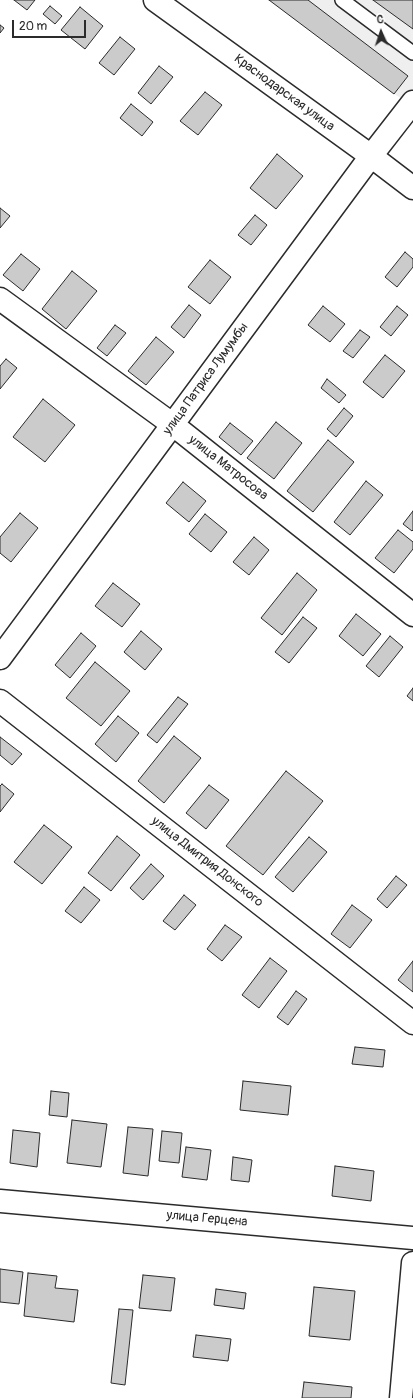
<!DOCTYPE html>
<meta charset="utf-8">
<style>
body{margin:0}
#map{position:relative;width:413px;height:1398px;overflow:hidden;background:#fff;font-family:Pangolin,sans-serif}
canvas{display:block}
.north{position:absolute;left:361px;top:12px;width:40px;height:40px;-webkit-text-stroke:3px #fff;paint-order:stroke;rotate:357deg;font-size:11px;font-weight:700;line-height:16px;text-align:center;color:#2b2b2b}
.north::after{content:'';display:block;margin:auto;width:14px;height:18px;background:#2b2b2b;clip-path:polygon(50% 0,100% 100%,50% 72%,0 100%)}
.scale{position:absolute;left:12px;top:20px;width:74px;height:18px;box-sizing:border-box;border:2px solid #2b2b2b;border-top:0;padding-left:5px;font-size:12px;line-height:14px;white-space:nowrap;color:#2b2b2b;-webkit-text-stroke:3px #fff;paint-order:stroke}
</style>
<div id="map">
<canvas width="413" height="1398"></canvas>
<div class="north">С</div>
<div class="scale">20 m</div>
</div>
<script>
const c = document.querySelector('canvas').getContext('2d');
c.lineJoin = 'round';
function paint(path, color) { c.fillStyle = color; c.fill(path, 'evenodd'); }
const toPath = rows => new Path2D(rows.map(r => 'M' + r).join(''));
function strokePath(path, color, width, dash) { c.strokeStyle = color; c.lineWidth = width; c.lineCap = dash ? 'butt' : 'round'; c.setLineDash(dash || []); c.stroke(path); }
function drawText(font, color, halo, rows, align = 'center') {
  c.font = font + ' Pangolin,sans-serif'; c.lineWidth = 3; c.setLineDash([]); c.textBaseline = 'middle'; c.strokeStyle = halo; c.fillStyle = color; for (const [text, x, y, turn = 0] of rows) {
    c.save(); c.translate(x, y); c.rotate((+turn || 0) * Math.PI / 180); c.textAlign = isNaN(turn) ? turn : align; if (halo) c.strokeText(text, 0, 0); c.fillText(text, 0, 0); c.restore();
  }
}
const built = toPath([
 [269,0,413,0,413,105,394,94]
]);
const building = toPath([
 [14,0,35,0,27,10,14,0],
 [269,0,308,0,408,76,394,94,269,0],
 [373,0,413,0,413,29,373,0],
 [50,6,62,16,55,24,43,14,50,6],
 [80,7,103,26,85,49,61,30,80,7],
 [0,25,4,28,0,33,0,25],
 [120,37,135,49,114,75,99,63,120,37],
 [159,66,173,77,151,104,138,93,159,66],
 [205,92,222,105,198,135,180,121,205,92],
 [131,104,153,122,142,136,120,118,131,104],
 [277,154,303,176,276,209,250,188,277,154],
 [0,208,10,216,0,228,0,208],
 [255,215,267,225,251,245,238,235,255,215],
 [405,252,413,259,413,267,397,287,385,277,405,252],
 [21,254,40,269,23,291,3,275,21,254],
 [210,260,231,277,210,304,188,287,210,260],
 [72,271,97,291,66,329,42,309,72,271],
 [189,305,201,315,184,338,171,327,189,305],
 [323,306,345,324,330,342,308,325,323,306],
 [397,306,408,315,391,336,380,327,397,306],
 [115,325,126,333,107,356,97,348,115,325],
 [360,330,370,337,353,358,343,351,360,330],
 [156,337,174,352,146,385,128,371,156,337],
 [385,355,405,371,383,398,363,382,385,355],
 [6,359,17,368,0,389,0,366,6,359],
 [327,379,346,395,339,403,321,388,327,379],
 [43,399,75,425,45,462,13,437,43,399],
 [344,408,353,416,336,437,327,429,344,408],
 [276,422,302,443,274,479,247,458,276,422],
 [230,423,253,441,241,455,219,437,230,423],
 [328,440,354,462,313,512,287,491,328,440],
 [366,481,383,495,350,535,334,522,366,481],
 [183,482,206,501,189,522,166,503,183,482],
 [413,511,413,530,412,531,403,524,413,511],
 [20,513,38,528,11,562,0,553,0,537,20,513],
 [205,514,227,532,211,552,189,534,205,514],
 [398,530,413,542,413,549,394,573,375,558,398,530],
 [254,537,269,550,249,575,233,562,254,537],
 [297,573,317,590,282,635,261,618,297,573],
 [113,583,140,604,122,627,95,606,113,583],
 [356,614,381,634,363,656,339,636,356,614],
 [303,617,317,628,289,663,275,652,303,617],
 [141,631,162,649,145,670,124,652,141,631],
 [81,633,96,646,70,678,55,665,81,633],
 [390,636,403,647,379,677,366,666,390,636],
 [95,662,130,691,101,726,66,698,95,662],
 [413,688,413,701,407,696,413,688],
 [178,697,188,704,157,743,147,735,178,697],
 [118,716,139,733,116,762,95,744,118,716],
 [174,736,201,758,164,803,138,781,174,736],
 [0,737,22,754,12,765,0,755,0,737],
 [286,771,323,801,263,875,226,846,286,771],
 [2,784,14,794,0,812,0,786,2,784],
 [209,785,229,800,206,829,186,813,209,785],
 [44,825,72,847,42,884,14,862,44,825],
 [117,836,140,855,111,891,88,873,117,836],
 [309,837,327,852,293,892,275,877,309,837],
 [151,864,164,876,143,900,130,888,151,864],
 [396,876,407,885,387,908,377,899,396,876],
 [84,887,100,900,81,923,65,911,84,887],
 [184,895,196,905,175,930,163,921,184,895],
 [352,905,372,920,350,948,331,934,352,905],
 [225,925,242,937,222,961,207,949,225,925],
 [270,958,287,971,259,1008,242,995,270,958],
 [413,961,413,992,398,980,413,961],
 [296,991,307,999,288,1025,277,1017,296,991],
 [355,1047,385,1050,383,1067,352,1064,355,1047],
 [243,1081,291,1086,288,1115,240,1110,243,1081],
 [51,1091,69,1093,67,1117,49,1115,51,1091],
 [72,1120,107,1124,101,1167,67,1163,72,1120],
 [128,1127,153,1129,148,1176,123,1173,128,1127],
 [13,1130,40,1133,37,1167,10,1163,13,1130],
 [162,1131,182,1133,179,1163,159,1161,162,1131],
 [186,1147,211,1150,207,1180,182,1177,186,1147],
 [233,1157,252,1160,249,1182,231,1180,233,1157],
 [335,1166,374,1171,371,1201,332,1196,335,1166],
 [0,1269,23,1272,19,1304,0,1302,0,1269],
 [28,1273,57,1276,55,1288,78,1290,74,1322,24,1316,28,1273],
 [143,1275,175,1278,171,1311,139,1308,143,1275],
 [314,1287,355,1291,350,1340,309,1336,314,1287],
 [216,1289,246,1293,244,1309,214,1305,216,1289],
 [119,1309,133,1310,125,1385,111,1383,119,1309],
 [196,1335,231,1339,228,1361,193,1357,196,1335],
 [304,1382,352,1387,351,1398,302,1398,304,1382]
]);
const service = toPath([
 [342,0,413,53]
]);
const minor = toPath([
 [155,0,371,156,413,188],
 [0,299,172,424,413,615],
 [0,658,371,156,413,102],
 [0,701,413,1023],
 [0,1201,413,1238],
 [401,1398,413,1263]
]);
const streetNames = [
 ["Краснодарская улица",284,93,36],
 ["улица Патриса Лумумбы",206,379,-54],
 ["улица Матросова",228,468,38],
 ["улица Дмитрия Донского",207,862,38],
 ["улица Герцена",207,1219,5]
];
paint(built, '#efefef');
paint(building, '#cbcbcb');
strokePath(building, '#2b2b2b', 1);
strokePath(service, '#2b2b2b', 16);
strokePath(minor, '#2b2b2b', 25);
strokePath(service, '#fff', 13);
strokePath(minor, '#fff', 22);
drawText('13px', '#2b2b2b', '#fff', streetNames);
</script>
